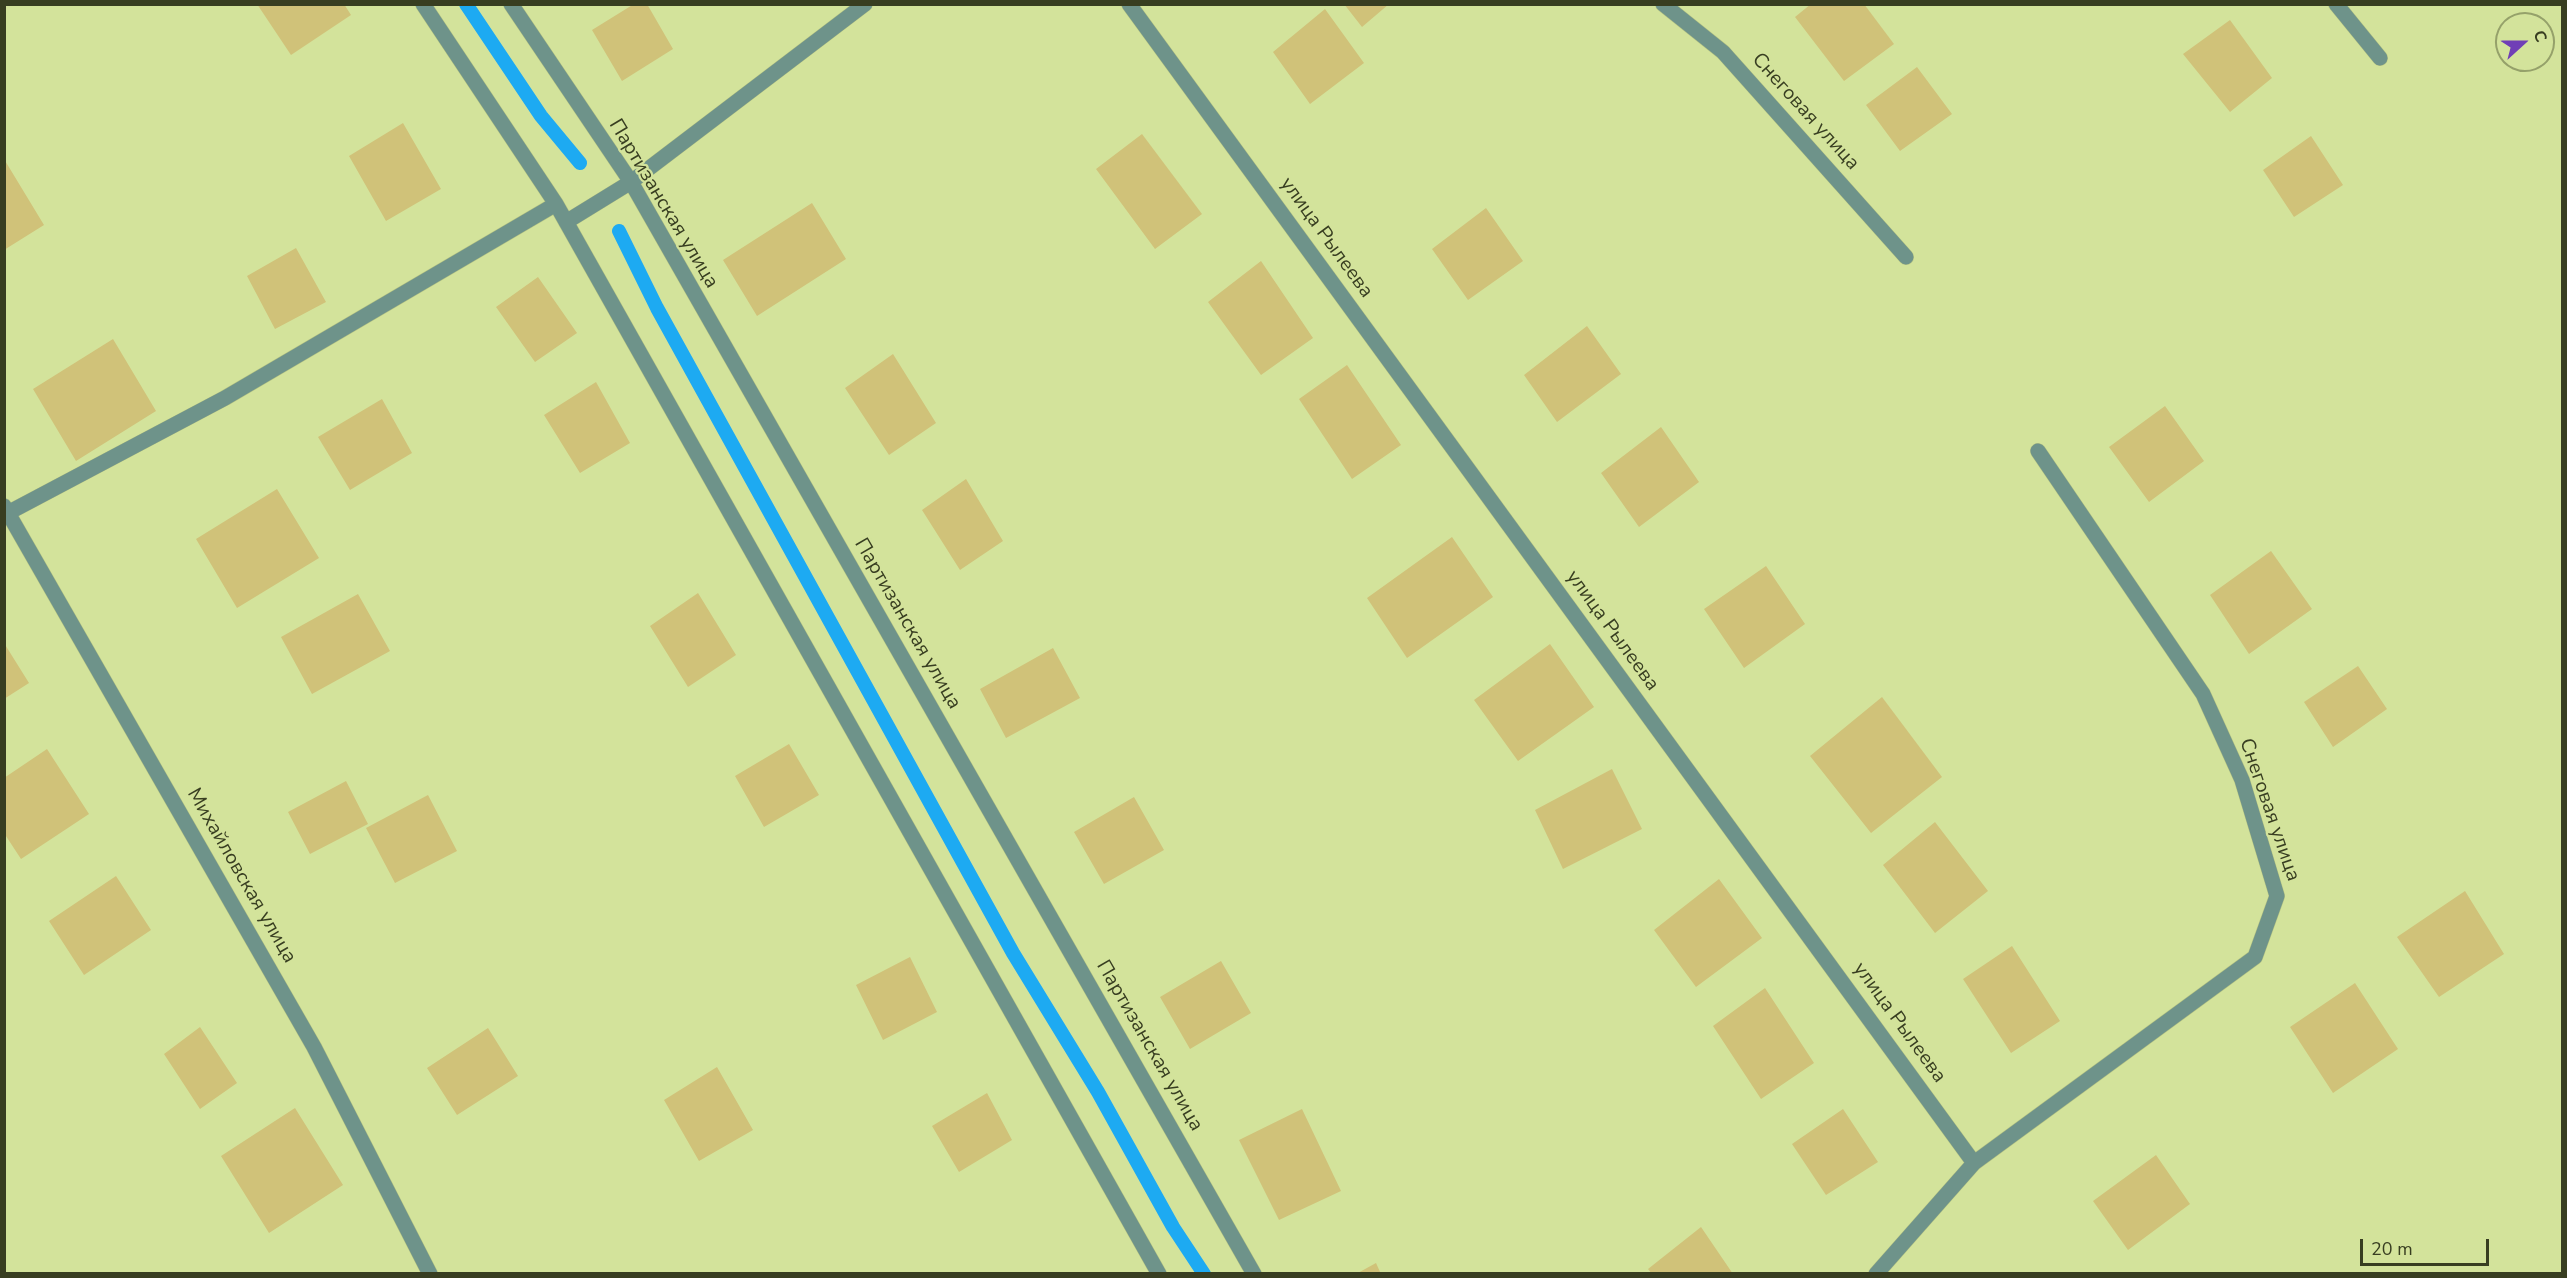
<!DOCTYPE html>
<meta charset="utf-8">
<style>
body{margin:0}
#map{position:relative;width:2567px;height:1278px;overflow:hidden;background:#d3e39b;font-family:"Nunito Sans",sans-serif}
canvas{display:block}
.frame{position:absolute;inset:0;border:6px solid #383e21;pointer-events:none}
.north{position:absolute;left:2495px;top:12px;width:60px;height:60px;box-sizing:border-box;background:#d3e39b;border:2px solid #95a16a;border-radius:50%;rotate:69deg;font-size:16px;font-weight:700;line-height:24px;text-align:center;color:#383e21}
.north::after{content:'';display:block;margin:auto;width:21px;height:27px;background:#703fb6;clip-path:polygon(50% 0,100% 100%,50% 72%,0 100%)}
.scale{position:absolute;left:2360px;top:1239px;width:129px;height:27px;box-sizing:border-box;border:3px solid #383e21;border-top:0;padding-left:8px;font-size:18px;line-height:21px;white-space:nowrap;color:#383e21;-webkit-text-stroke:4px #d3e39b;paint-order:stroke}
</style>
<div id="map">
<canvas width="2567" height="1278"></canvas>
<div class="frame"></div>
<div class="north">С</div>
<div class="scale">20 m</div>
</div>
<script>
const c = document.querySelector('canvas').getContext('2d');
c.lineJoin = 'round';
const toPath = rows => new Path2D(rows.map(r => 'M' + r).join(''));
function strokePath(path, color, width, dash) { c.strokeStyle = color; c.lineWidth = width; c.lineCap = dash ? 'butt' : 'round'; c.setLineDash(dash || []); c.stroke(path); }
function paint(path, color) { c.fillStyle = color; c.fill(path, 'evenodd'); }
function drawText(font, color, halo, rows, align = 'center') {
  c.font = font + ' "Nunito Sans",sans-serif'; c.lineWidth = 4.5; c.setLineDash([]); c.textBaseline = 'middle'; c.strokeStyle = halo; c.fillStyle = color; for (const [text, x, y, turn = 0] of rows) {
    c.save(); c.translate(x, y); c.rotate((+turn || 0) * Math.PI / 180); c.textAlign = isNaN(turn) ? turn : align; if (halo) c.strokeText(text, 0, 0); c.fillText(text, 0, 0); c.restore();
  }
}
const stream = toPath([
 [466,4,541,116,580,163],
 [619,231,657,308,1013,953,1098,1092,1173,1227,1204,1274]
]);
const building = toPath([
 [257,4,344,4,351,15,291,55],
 [634,4,647,4,673,49,622,81,592,30],
 [1344,4,1389,4,1362,27],
 [1811,4,1864,4,1894,44,1844,81,1795,17],
 [1325,9,1364,63,1310,104,1273,52],
 [2230,20,2272,78,2230,112,2183,54],
 [1917,67,1952,114,1900,151,1866,105],
 [403,123,441,189,386,221,349,156],
 [1142,134,1202,214,1155,249,1096,169],
 [2311,136,2343,185,2294,217,2263,170],
 [4,159,44,225,4,250],
 [812,203,846,259,757,316,723,260],
 [1486,208,1523,261,1468,300,1432,249],
 [296,248,326,302,275,329,247,276],
 [1261,261,1313,338,1261,375,1208,302],
 [538,277,577,333,535,362,496,307],
 [1587,326,1621,374,1557,422,1524,375],
 [113,339,156,411,76,461,33,389],
 [893,354,936,423,889,455,845,388],
 [1347,365,1401,445,1352,479,1299,399],
 [596,382,630,443,580,473,544,415],
 [382,399,412,453,350,490,318,437],
 [2165,406,2204,461,2149,502,2109,447],
 [1661,427,1699,482,1639,527,1601,473],
 [966,479,1003,541,960,570,922,510],
 [277,489,319,558,237,608,196,539],
 [1452,537,1493,597,1407,658,1367,598],
 [2271,551,2312,609,2249,654,2210,595],
 [1766,566,1805,624,1744,668,1704,609],
 [698,593,736,655,688,687,650,626],
 [358,594,390,651,312,694,281,637],
 [4,643,29,683,4,699],
 [1550,644,1594,707,1518,761,1474,700],
 [1053,648,1080,698,1006,738,980,689],
 [2358,666,2387,709,2333,747,2304,702],
 [1882,697,1942,777,1871,833,1810,756],
 [789,744,819,795,764,827,735,776],
 [47,749,89,814,21,859,4,833,4,778],
 [1612,769,1642,829,1563,869,1535,810],
 [346,781,368,824,310,854,288,812],
 [428,795,457,851,395,883,366,828],
 [1134,797,1164,850,1104,884,1074,832],
 [1935,822,1988,891,1935,933,1883,865],
 [116,876,151,930,84,975,49,921],
 [1719,879,1762,938,1696,987,1654,930],
 [2465,891,2504,954,2439,997,2397,937],
 [2012,946,2060,1021,2011,1053,1963,979],
 [910,957,937,1012,883,1040,856,985],
 [1221,961,1251,1013,1190,1049,1160,997],
 [2355,983,2398,1049,2333,1093,2290,1027],
 [1765,988,1814,1063,1761,1099,1713,1026],
 [200,1027,237,1083,200,1109,164,1054],
 [488,1028,518,1076,457,1115,427,1068],
 [717,1067,753,1130,699,1161,664,1100],
 [987,1093,1012,1140,959,1172,932,1126],
 [295,1108,343,1185,269,1233,221,1156],
 [1302,1109,1341,1191,1279,1220,1239,1140],
 [1843,1109,1878,1162,1826,1195,1792,1144],
 [2156,1155,2190,1204,2128,1250,2093,1201],
 [1701,1227,1733,1274,1652,1274,1648,1269],
 [1376,1263,1381,1274,1356,1274]
]);
const minor = toPath([
 [423,4,556,204,1159,1274],
 [511,4,631,182,1254,1274],
 [1129,4,1974,1163],
 [1663,4,1723,52,1906,257],
 [2336,4,2380,58],
 [566,222,631,182,865,4],
 [4,506,314,1047,430,1274],
 [4,515,225,398,556,204],
 [1876,1274,1974,1163,2255,957,2277,896,2242,780,2203,694,2038,451]
]);
const streetNames = [
 ["Снеговая улица",1805,112,48],
 ["Партизанская улица",663,204,59],
 ["улица Рылеева",1326,238,54],
 ["Партизанская улица",907,624,60],
 ["улица Рылеева",1612,631,54],
 ["Снеговая улица",2269,810,71],
 ["Михайловская улица",241,876,60],
 ["улица Рылеева",1899,1023,54],
 ["Партизанская улица",1149,1046,60]
];
strokePath(stream, '#1daaf2', 14);
paint(building, '#d0c279');
strokePath(minor, '#b4c283', 16);
strokePath(minor, '#6e938a', 15);
drawText('20px', '#383e21', '#d3e39b', streetNames);
</script>
